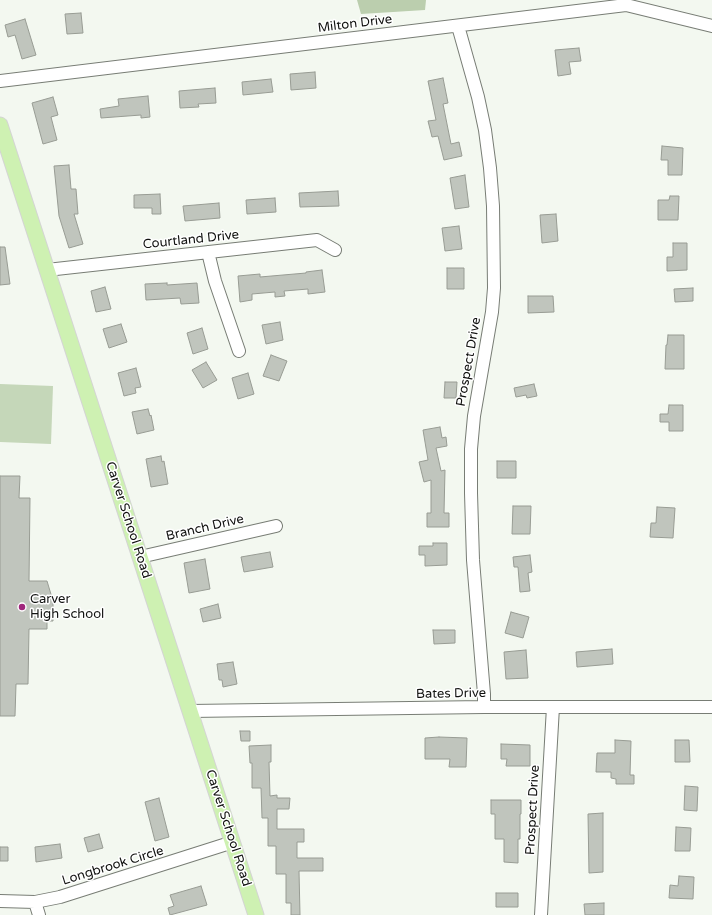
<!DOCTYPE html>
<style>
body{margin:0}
canvas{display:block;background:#f3f8f0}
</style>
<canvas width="712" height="915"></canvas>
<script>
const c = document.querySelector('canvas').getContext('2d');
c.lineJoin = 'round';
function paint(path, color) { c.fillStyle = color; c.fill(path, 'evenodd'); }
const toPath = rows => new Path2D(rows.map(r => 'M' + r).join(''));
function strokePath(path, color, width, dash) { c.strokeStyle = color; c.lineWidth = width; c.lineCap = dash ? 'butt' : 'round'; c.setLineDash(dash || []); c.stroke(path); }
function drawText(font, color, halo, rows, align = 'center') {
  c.font = font + ' "Varela Round",sans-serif'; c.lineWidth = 3; c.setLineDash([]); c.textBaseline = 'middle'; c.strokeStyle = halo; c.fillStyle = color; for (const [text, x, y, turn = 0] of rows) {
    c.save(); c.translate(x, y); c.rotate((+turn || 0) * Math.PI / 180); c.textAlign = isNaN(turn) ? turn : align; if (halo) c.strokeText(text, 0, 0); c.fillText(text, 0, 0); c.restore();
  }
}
const green = toPath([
 [0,384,53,386,51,444,0,442]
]);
const forest = toPath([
 [357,0,426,0,425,10,361,14]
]);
const building = toPath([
 [81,13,83,33,67,34,65,14,81,13],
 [25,19,36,55,22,59,15,35,8,37,5,25,25,19],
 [579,48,581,61,569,62,571,74,558,76,555,50,579,48],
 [315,72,316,88,291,90,290,74,315,72],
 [443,78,448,103,443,104,451,144,459,142,462,156,444,160,438,136,432,137,428,121,436,120,428,81,443,78],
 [271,79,273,92,243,95,242,82,271,79],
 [215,88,216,103,198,104,199,107,180,108,179,91,215,88],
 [148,96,150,117,141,118,141,115,101,118,100,109,119,106,118,99,148,96],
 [53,97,58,115,51,117,57,140,43,144,32,103,53,97],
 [662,146,683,148,682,175,668,175,668,160,661,160,662,146],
 [69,165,71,189,76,189,78,214,74,214,83,244,69,248,59,216,54,166,69,165],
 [465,175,469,207,455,209,450,178,465,175],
 [338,191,339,206,300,207,299,193,338,191],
 [160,194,161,214,152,214,152,208,134,208,134,195,160,194],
 [670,196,679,196,678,220,658,220,658,200,669,200,670,196],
 [275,198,276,212,247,214,246,200,275,198],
 [219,203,220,218,185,221,183,206,219,203],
 [556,214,558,241,542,243,540,215,556,214],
 [459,226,462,249,445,251,442,228,459,226],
 [673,243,687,243,687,270,667,271,667,257,673,257,673,243],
 [0,247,5,247,10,284,0,285,0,247],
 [447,268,464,268,464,289,447,289,447,268],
 [322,270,325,292,308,294,308,289,284,291,285,296,275,297,275,292,252,294,252,300,240,302,238,276,260,274,260,277,306,273,306,272,322,270],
 [167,283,167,285,197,283,199,303,181,304,180,298,146,300,145,284,167,283],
 [105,287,111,309,96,312,91,291,105,287],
 [693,288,693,301,675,302,674,289,693,288],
 [528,296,553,296,554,312,528,313,528,296],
 [280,322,283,340,266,344,262,325,280,322],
 [121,324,127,342,109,348,103,329,121,324],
 [202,328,208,349,193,354,187,333,202,328],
 [668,335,684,335,684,369,665,369,666,345,667,345,668,335],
 [271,355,287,361,279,381,263,376,271,355],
 [206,362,217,380,203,388,192,370,206,362],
 [136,368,141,387,135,388,136,393,124,396,118,373,136,368],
 [248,373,254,394,238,399,232,378,248,373],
 [445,382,457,382,456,398,444,398,445,382],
 [534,384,537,396,527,398,526,395,516,397,514,388,534,384],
 [669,405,683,405,683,431,669,431,669,422,660,422,660,414,668,414,669,405],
 [148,409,150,416,151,415,154,430,137,434,132,412,148,409],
 [440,427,442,438,446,437,447,446,436,448,441,471,445,470,444,513,449,513,449,527,427,527,427,513,431,513,431,480,424,482,419,462,428,460,423,430,440,427],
 [161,456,162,462,164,461,168,484,151,487,146,459,161,456],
 [497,461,516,461,516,478,497,478,497,461],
 [0,476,20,476,19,498,30,498,29,581,47,581,53,601,53,621,47,621,47,629,29,629,28,684,16,684,15,716,0,716,0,476],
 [513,506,531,506,530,534,512,534,513,506],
 [657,507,675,508,673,538,650,537,651,523,656,523,657,507],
 [433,543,447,543,447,565,425,566,425,555,419,555,419,546,433,546,433,543],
 [270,552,273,567,244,572,241,557,270,552],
 [530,555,532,572,528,573,530,591,520,592,518,567,514,567,513,557,530,555],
 [205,559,210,589,189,593,184,563,205,559],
 [218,604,221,618,203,622,200,609,218,604],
 [511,612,529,617,523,638,505,633,511,612],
 [433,630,455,630,455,643,434,644,433,630],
 [612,649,613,664,577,667,576,652,612,649],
 [526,650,528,678,506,679,504,652,526,650],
 [233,662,237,684,223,687,222,680,219,680,217,664,233,662],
 [240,731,250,731,250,741,241,741,240,731],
 [439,737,467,738,466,767,449,767,450,759,425,759,425,738,439,737],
 [615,740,631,741,630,775,634,775,634,784,616,784,616,779,611,778,611,772,596,772,597,753,615,753,615,740],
 [675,740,689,740,690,762,675,762,675,740],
 [501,744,530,745,530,766,506,766,507,759,501,759,501,744],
 [271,745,271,762,269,762,270,796,277,795,277,798,290,798,289,809,277,809,277,829,304,829,304,842,297,842,297,858,323,858,323,871,299,871,300,915,291,915,291,903,286,903,286,874,276,874,276,846,268,846,268,818,262,818,261,788,252,788,252,763,250,763,249,746,271,745],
 [685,786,698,787,697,811,684,810,685,786],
 [159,798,169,837,155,841,145,802,159,798],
 [491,800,521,800,521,814,520,814,520,839,518,839,518,863,504,862,504,839,495,839,495,814,491,814,491,800],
 [603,813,603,872,589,873,588,814,603,813],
 [676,827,691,828,690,851,675,851,676,827],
 [99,834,103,848,88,852,84,838,99,834],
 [60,844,62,858,36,862,35,847,60,844],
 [0,847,8,847,8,861,0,861,0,847],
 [679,876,694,877,693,899,669,898,670,885,678,886,679,876],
 [201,886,207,905,170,915,168,908,174,906,170,895,201,886],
 [496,893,518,893,518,907,496,907,496,893],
 [604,903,604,915,585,915,584,904,604,903]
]);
const minor = toPath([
 [458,26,478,97,485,130,490,168,493,206,494,288,492,312,474,416,471,449,471,493,473,560,484,694,484,707],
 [0,81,626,5,712,26],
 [208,252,215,281,239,351],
 [47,270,317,240,335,250],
 [140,557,276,526],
 [190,711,484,707,712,707],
 [0,901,35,902,60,897,233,842],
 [35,902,39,915],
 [541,915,553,707]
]);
const major = toPath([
 [0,125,256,915]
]);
const markers = [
 [22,607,4,"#a0267c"]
];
const streetNames = [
 ["Milton Drive",355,24,-7],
 ["Courtland Drive",191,240,-6],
 ["Prospect Drive",469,362,-80],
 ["Carver School Road",128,520,72],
 ["Branch Drive",205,528,-13],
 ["Bates Drive",451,694,-1],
 ["Prospect Drive",533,810,-87],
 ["Carver School Road",228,828,72],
 ["Longbrook Circle",113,866,-17]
];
const poiNames = [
 ["Carver",30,600],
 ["High School",30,615]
];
paint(green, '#c5d7b9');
paint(forest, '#bbceae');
paint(building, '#c0c5bd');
strokePath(building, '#989c94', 1);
strokePath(minor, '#787d75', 14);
strokePath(major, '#d4d4d4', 17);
strokePath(minor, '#fff', 12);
strokePath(major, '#cef1b2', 15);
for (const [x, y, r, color] of markers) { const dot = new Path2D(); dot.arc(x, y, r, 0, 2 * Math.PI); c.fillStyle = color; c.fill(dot); strokePath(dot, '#fff', 1.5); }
drawText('13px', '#111210', '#fff', streetNames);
drawText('13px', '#111210', '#fff', poiNames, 'left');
</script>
